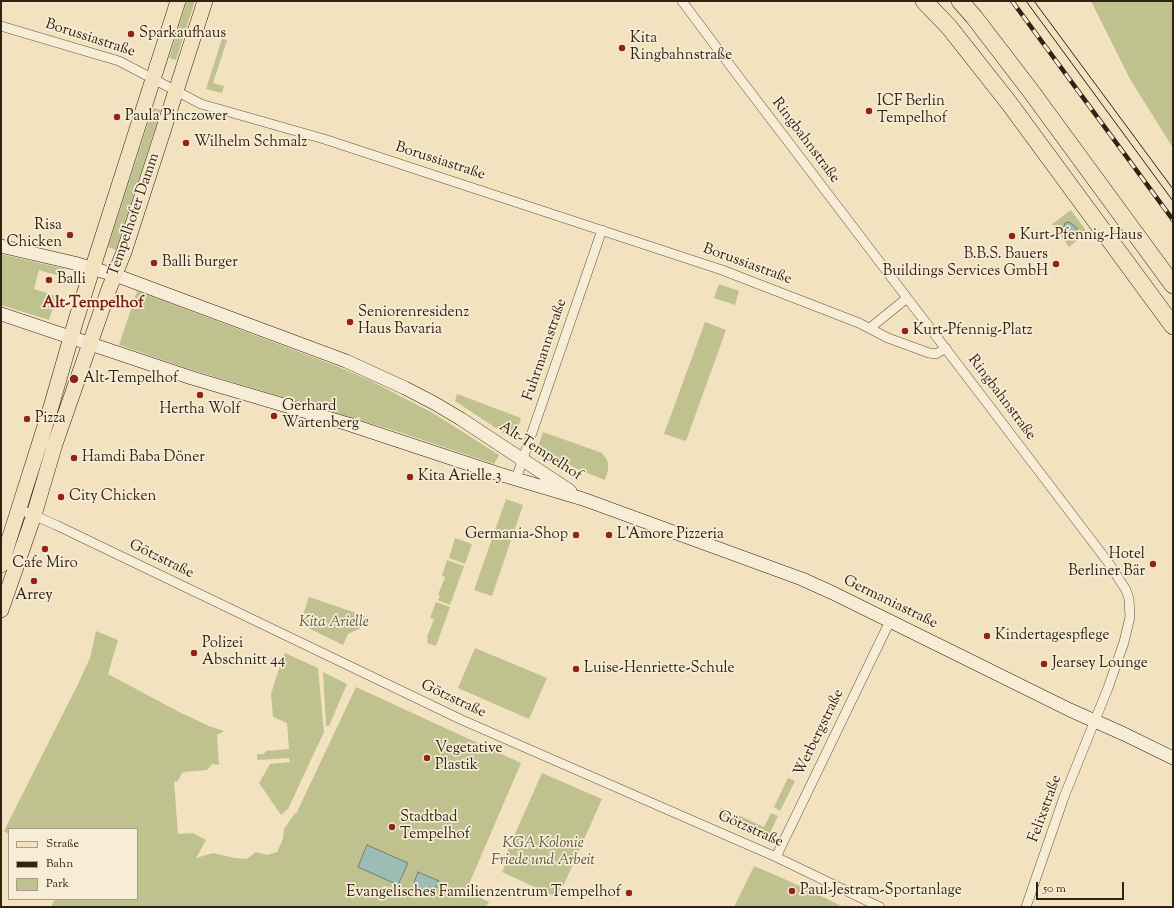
<!DOCTYPE html>
<meta charset="utf-8">
<style>
body{margin:0}
#map{position:relative;width:1174px;height:908px;overflow:hidden;background:#f2e2c0;font-family:"Sorts Mill Goudy",serif}
canvas{display:block}
.frame{position:absolute;inset:0;border:2px solid #312313;pointer-events:none}
.legend{position:absolute;left:8px;top:828px;width:130px;height:72px;box-sizing:border-box;background:#f7ecd6;border:1px solid #a89c88;margin:0;padding:5px 7px;list-style:none;font-size:12px;color:#312313}
.legend li{display:flex;align-items:center;gap:8px;height:20px}
.legend b{width:20px;border:1px solid #a89c88}
.scale{position:absolute;left:1036px;top:882px;width:88px;height:18px;box-sizing:border-box;border:2px solid #312313;border-top:0;padding-left:5px;font-size:12px;line-height:14px;white-space:nowrap;color:#312313;-webkit-text-stroke:3px #f7ecd6;paint-order:stroke}
</style>
<div id="map">
<canvas width="1174" height="908"></canvas>
<div class="frame"></div>
<ul class="legend">
<li><b style="height:5px;background:#f2e2c0"></b>Straße</li>
<li><b style="height:5px;background:#312313"></b>Bahn</li>
<li><b style="height:11px;background:#bfc28f"></b>Park</li>
</ul>
<div class="scale">50 m</div>
</div>
<script>
const c = document.querySelector('canvas').getContext('2d');
c.lineJoin = 'round';
function paint(path, color) { c.fillStyle = color; c.fill(path, 'evenodd'); }
const toPath = rows => new Path2D(rows.map(r => 'M' + r).join(''));
function strokePath(path, color, width, dash) { c.strokeStyle = color; c.lineWidth = width; c.lineCap = dash ? 'butt' : 'round'; c.setLineDash(dash || []); c.stroke(path); }
function drawText(font, color, halo, rows, align = 'center') {
  c.font = font + ' "Sorts Mill Goudy",serif'; c.lineWidth = 3.5; c.setLineDash([]); c.textBaseline = 'middle'; c.strokeStyle = halo; c.fillStyle = color; for (const [text, x, y, turn = 0] of rows) {
    c.save(); c.translate(x, y); c.rotate((+turn || 0) * Math.PI / 180); c.textAlign = isNaN(turn) ? turn : align; if (halo) c.strokeText(text, 0, 0); c.fillText(text, 0, 0); c.restore();
  }
}
const green = toPath([
 [187,1,195,1,176,60,169,58],
 [1091,1,1173,1,1173,148,1130,79],
 [222,39,227,40,213,83,224,86,222,93,206,89],
 [153,108,161,110,116,250,108,247],
 [1071,210,1087,232,1069,247,1052,224],
 [1,254,65,269,63,277,39,270,34,289,57,296,49,320,1,305],
 [719,284,739,291,735,305,714,298],
 [137,291,339,367,371,381,433,413,499,455,494,464,396,431,189,369,119,345],
 [705,322,726,330,686,441,664,434],
 [457,394,521,418,516,435,508,436,455,401],
 [543,432,602,453,607,460,608,463,608,470,605,480,577,469,538,447],
 [506,499,523,505,492,596,474,590],
 [455,538,472,544,465,564,449,558],
 [447,560,464,566,450,605,438,600,440,596,438,595,445,577,442,576],
 [309,597,365,616,361,628,348,634,343,645,300,624],
 [436,602,450,607,436,646,427,643,428,638,427,637,434,619,430,618],
 [96,631,118,640,108,674,179,712,209,726,224,731,217,735,219,765,212,764,207,770,183,772,177,782,174,781,178,834,193,833,206,840,196,858,213,853,235,858,247,859,256,852,267,855,277,852,283,839,284,829,295,813,296,814,356,687,521,763,466,891,489,902,486,907,51,907,55,899,137,899,137,829,9,829,9,834,4,831,78,684,90,658],
 [475,648,547,678,529,719,458,688],
 [285,653,318,668,324,732,288,809,281,815,259,783,270,764,290,762,289,758,257,760,257,754,264,754,266,751,289,749,287,723,273,717,271,694,283,656],
 [323,672,347,684,329,726,326,726],
 [542,773,602,799,558,898,502,872,505,865,502,863],
 [788,778,795,781,780,811,774,807],
 [721,808,727,811,726,813,734,817,736,814,764,827,771,813,778,816,768,837,718,814],
 [754,866,780,877,844,907,734,907]
]);
const water = toPath([
 [1069,222,1077,228,1077,234,1072,238,1066,235,1063,229,1065,223,1069,222],
 [367,845,408,863,398,885,358,867,367,845],
 [418,872,439,881,433,894,413,885,418,872]
]);
const street = toPath([
 [682,1,729,64,1108,562,1126,590,1129,599,1130,617,1124,642,1108,688,1064,797,1026,907],
 [1,26,119,61,201,104,324,139,722,270,859,323,888,338,929,353,936,354,946,348],
 [870,328,907,298],
 [516,479,602,230],
 [19,509,56,525,462,720,776,857,880,907],
 [776,857,890,621]
]);
const secondary = toPath([
 [1,246,74,263,115,275,346,361,405,388,434,403,461,419,570,491],
 [1,314,192,378,348,424,499,474,583,499,802,579,833,593,1070,710,1124,734,1173,758]
]);
const primary = toPath([
 [1,565,51,407,76,320,178,1],
 [1,610,34,515,55,444,109,289,124,252,205,1]
]);
const highway = toPath([
 [924,1,949,27,1009,103,1173,326],
 [960,1,974,17,1030,90,1173,285]
]);
const tram = toPath([
 [1026,1,1173,201],
 [1034,1,1173,189]
]);
const rail = toPath([
 [1012,1,1173,220]
]);
const markers = [
 [131,34,4,"#8f2418"],
 [622,48,4,"#8f2418"],
 [869,111,4,"#8f2418"],
 [117,117,4,"#8f2418"],
 [186,143,4,"#8f2418"],
 [70,235,4,"#8f2418"],
 [1012,236,4,"#8f2418"],
 [154,263,4,"#8f2418"],
 [1056,264,4,"#8f2418"],
 [49,280,4,"#8f2418"],
 [350,322,4,"#8f2418"],
 [905,331,4,"#8f2418"],
 [74,379,5,"#8f2418"],
 [200,395,4,"#8f2418"],
 [274,416,4,"#8f2418"],
 [27,419,4,"#8f2418"],
 [74,458,4,"#8f2418"],
 [410,477,4,"#8f2418"],
 [61,497,4,"#8f2418"],
 [576,535,4,"#8f2418"],
 [609,535,4,"#8f2418"],
 [45,549,4,"#8f2418"],
 [1153,564,4,"#8f2418"],
 [34,581,4,"#8f2418"],
 [987,636,4,"#8f2418"],
 [194,653,4,"#8f2418"],
 [1044,664,4,"#8f2418"],
 [576,669,4,"#8f2418"],
 [427,758,4,"#8f2418"],
 [392,827,4,"#8f2418"],
 [792,891,4,"#8f2418"],
 [629,893,4,"#8f2418"]
];
const poiNames = [
 ["Sparkaufhaus",139,34],
 ["Kita",630,39],
 ["Ringbahnstraße",630,56],
 ["ICF Berlin",877,102],
 ["Tempelhof",877,119],
 ["Paula Pinczower",125,117],
 ["Wilhelm Schmalz",194,143],
 ["Risa",62,226,"right"],
 ["Chicken",62,243,"right"],
 ["Kurt-Pfennig-Haus",1020,236],
 ["B.B.S. Bauers",1048,255,"right"],
 ["Buildings Services GmbH",1048,272,"right"],
 ["Balli Burger",162,263],
 ["Balli",57,280],
 ["Seniorenresidenz",358,313],
 ["Haus Bavaria",358,330],
 ["Kurt-Pfennig-Platz",913,331],
 ["Alt-Tempelhof",83,379],
 ["Gerhard",282,407],
 ["Wartenberg",282,424],
 ["Hertha Wolf",200,410,"center"],
 ["Pizza",35,419],
 ["Hamdi Baba Döner",82,458],
 ["Kita Arielle 3",418,477],
 ["City Chicken",69,497],
 ["Germania-Shop",568,535,"right"],
 ["L'Amore Pizzeria",617,535],
 ["Hotel",1145,555,"right"],
 ["Berliner Bär",1145,572,"right"],
 ["Cafe Miro",45,564,"center"],
 ["Arrey",34,596,"center"],
 ["Kindertagespflege",995,636],
 ["Polizei",202,644],
 ["Abschnitt 44",202,661],
 ["Jearsey Lounge",1052,664],
 ["Luise-Henriette-Schule",584,669],
 ["Vegetative",435,749],
 ["Plastik",435,766],
 ["Stadtbad",400,818],
 ["Tempelhof",400,835],
 ["Paul-Jestram-Sportanlage",800,891],
 ["Evangelisches Familienzentrum Tempelhof",621,893,"right"]
];
const streetNames = [
 ["Borussiastraße",90,39,18],
 ["Ringbahnstraße",805,141,53],
 ["Borussiastraße",440,162,18],
 ["Tempelhofer Damm",135,215,-71],
 ["Borussiastraße",747,265,20],
 ["Fuhrmannstraße",546,350,-71],
 ["Ringbahnstraße",1001,398,53],
 ["Alt-Tempelhof",540,452,33],
 ["Götzstraße",161,560,26],
 ["Germaniastraße",890,603,26],
 ["Götzstraße",453,700,25],
 ["Werbergstraße",820,733,-64],
 ["Felixstraße",1046,809,-70],
 ["Götzstraße",750,830,24]
];
const parkNames = [
 ["Kita Arielle",334,623],
 ["KGA Kolonie",543,844],
 ["Friede und Arbeit",543,861]
];
const neighbourhoodNames = [
 ["Alt-Tempelhof",93,304]
];
paint(green, '#bfc28f');
paint(water, '#9bbdb3');
strokePath(water, '#717f73', 1);
strokePath(street, '#61533e', 10);
strokePath(secondary, '#312313', 14);
strokePath(primary, '#312313', 16);
strokePath(highway, '#312313', 18);
strokePath(street, '#f7ecd6', 9);
strokePath(secondary, '#f7ecd6', 13);
strokePath(primary, '#f2e2c0', 15);
strokePath(highway, '#f2e2c0', 17);
strokePath(tram, '#312313', 1);
strokePath(rail, '#312313', 4.5);
strokePath(rail, '#f7ecd6', 3, [9]);
for (const [x, y, r, color] of markers) { const dot = new Path2D(); dot.arc(x, y, r, 0, 2 * Math.PI); c.fillStyle = color; c.fill(dot); strokePath(dot, '#f7ecd6', 1.5); }
drawText('15px', '#312313', '#f7ecd6', poiNames, 'left');
drawText('15px', '#312313', '#f7ecd6', streetNames);
drawText('italic 15px', '#5c5338', '#f7ecd6', parkNames);
drawText('bold 16px', '#7a1f14', '#f7ecd6', neighbourhoodNames);
</script>
